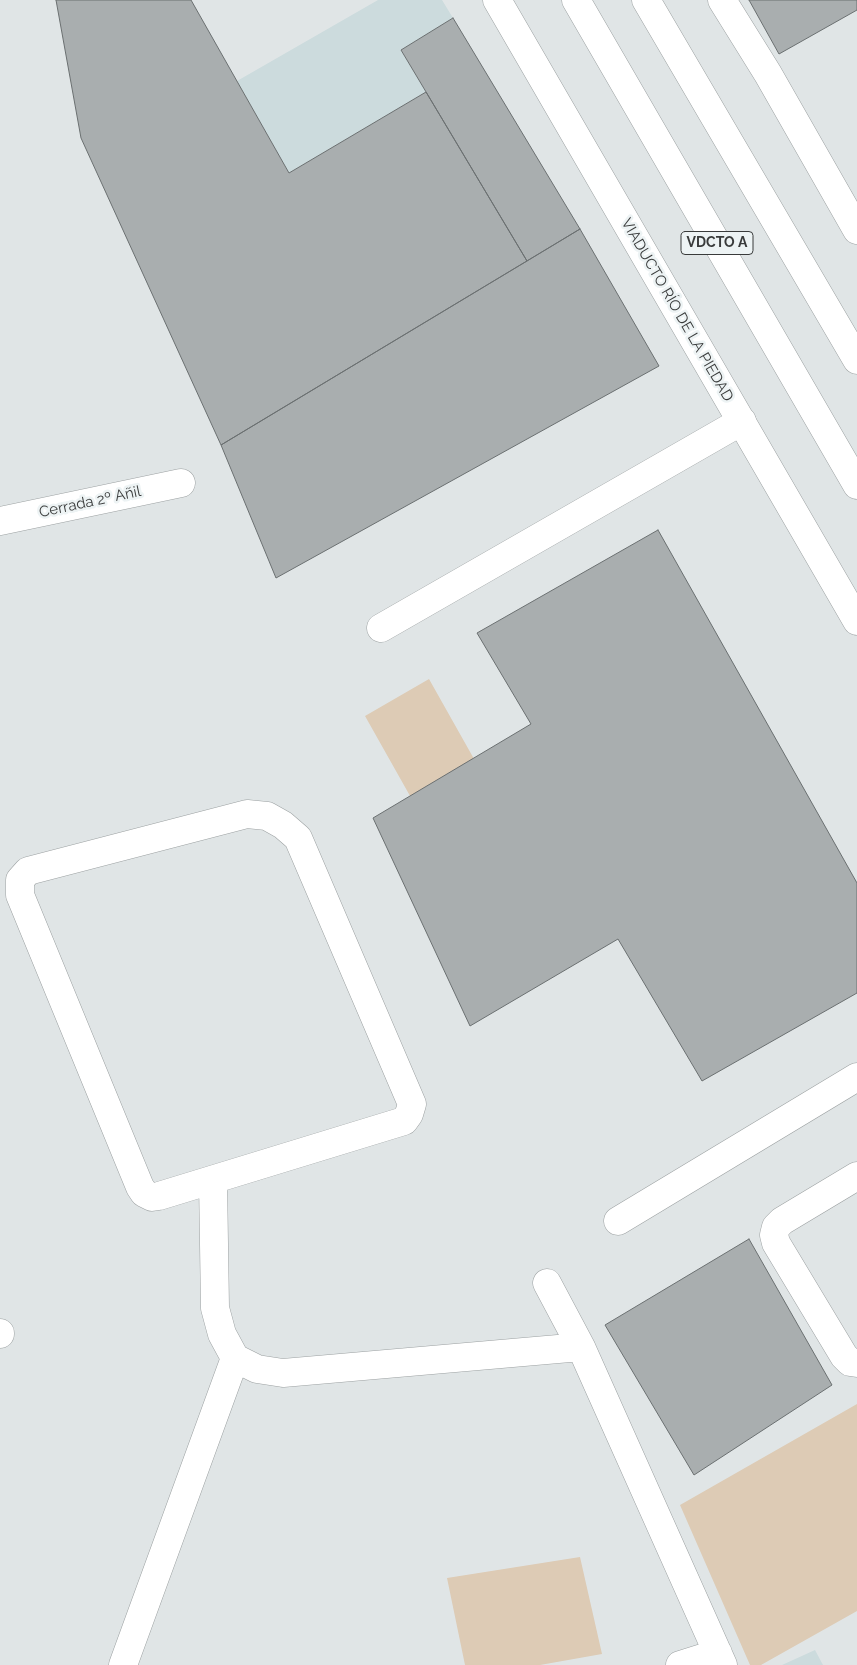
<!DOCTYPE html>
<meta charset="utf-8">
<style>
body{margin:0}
canvas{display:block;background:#e0e5e6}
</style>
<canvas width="857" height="1665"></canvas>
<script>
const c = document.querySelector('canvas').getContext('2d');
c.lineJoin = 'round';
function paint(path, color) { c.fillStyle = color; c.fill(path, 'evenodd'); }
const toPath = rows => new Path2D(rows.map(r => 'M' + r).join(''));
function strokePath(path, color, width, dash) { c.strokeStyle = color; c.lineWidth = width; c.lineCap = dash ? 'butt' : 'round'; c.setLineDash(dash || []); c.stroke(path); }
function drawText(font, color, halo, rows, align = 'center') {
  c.font = font + ' Raleway,sans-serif'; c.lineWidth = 5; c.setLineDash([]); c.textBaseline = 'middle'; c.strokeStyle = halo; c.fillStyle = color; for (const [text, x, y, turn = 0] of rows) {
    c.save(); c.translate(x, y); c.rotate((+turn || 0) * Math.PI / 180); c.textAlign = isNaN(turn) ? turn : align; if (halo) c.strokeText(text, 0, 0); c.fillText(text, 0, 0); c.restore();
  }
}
const built = toPath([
 [378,0,442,0,453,18,401,50,426,92,289,173,237,81],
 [815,1650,823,1665,782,1665]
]);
const green = toPath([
 [429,679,478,766,414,803,365,716],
 [857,1404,857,1611,761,1665,750,1665,680,1505],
 [580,1557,602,1654,540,1665,465,1665,447,1578]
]);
const building = toPath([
 [56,0,191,0,289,173,426,92,527,261,221,445,81,138,56,0],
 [749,0,857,0,857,10,779,54,749,0],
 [453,18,580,229,527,261,401,50,453,18],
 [580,229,659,366,276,578,221,445,580,229],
 [658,530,857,883,857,993,702,1081,618,939,470,1026,373,818,531,724,477,633,658,530],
 [749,1239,832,1385,694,1475,605,1325,749,1239]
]);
const minor = toPath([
 [0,521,181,483],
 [381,628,742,421],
 [247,814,267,816,283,825,298,838,412,1104,409,1114,404,1121,159,1196,152,1197,144,1193,140,1187,20,895,20,880,28,871,247,814],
 [857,1176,782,1221,776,1227,774,1235,776,1243,844,1356,850,1362,857,1363],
 [213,1180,215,1308,222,1334,235,1358,257,1369,283,1373,581,1347],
 [618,1221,857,1077],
 [547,1283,581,1347,723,1665],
 [0,1333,0,1334],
 [123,1665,235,1358],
 [680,1665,718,1653]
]);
const major = toPath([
 [497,0,857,621],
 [722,0,768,74,857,230]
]);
const highway = toPath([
 [576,0,857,485],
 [646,0,857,360]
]);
const shields = [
 [717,243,72]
];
const shieldNames = [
 ["VDCTO A",717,243]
];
const streetNames = [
 ["VIADUCTO RÍO DE LA PIEDAD",677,310,60],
 ["Cerrada 2º Añil",90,502,-12]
];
paint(built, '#ccdbdd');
paint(green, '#ddcbb5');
paint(building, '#a9aeaf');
strokePath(building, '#6b7071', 1);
strokePath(minor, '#9ca1a2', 29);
strokePath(major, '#9ca1a2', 29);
strokePath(highway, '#9ca1a2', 29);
strokePath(minor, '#fff', 28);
strokePath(major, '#fff', 28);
strokePath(highway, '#fff', 28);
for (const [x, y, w] of shields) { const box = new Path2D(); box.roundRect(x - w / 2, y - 11.5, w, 23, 4); c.fillStyle = '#edf3f4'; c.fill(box); strokePath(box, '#393b3b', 1); }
drawText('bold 14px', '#393b3b', null, shieldNames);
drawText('15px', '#393b3b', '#edf3f4', streetNames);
</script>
